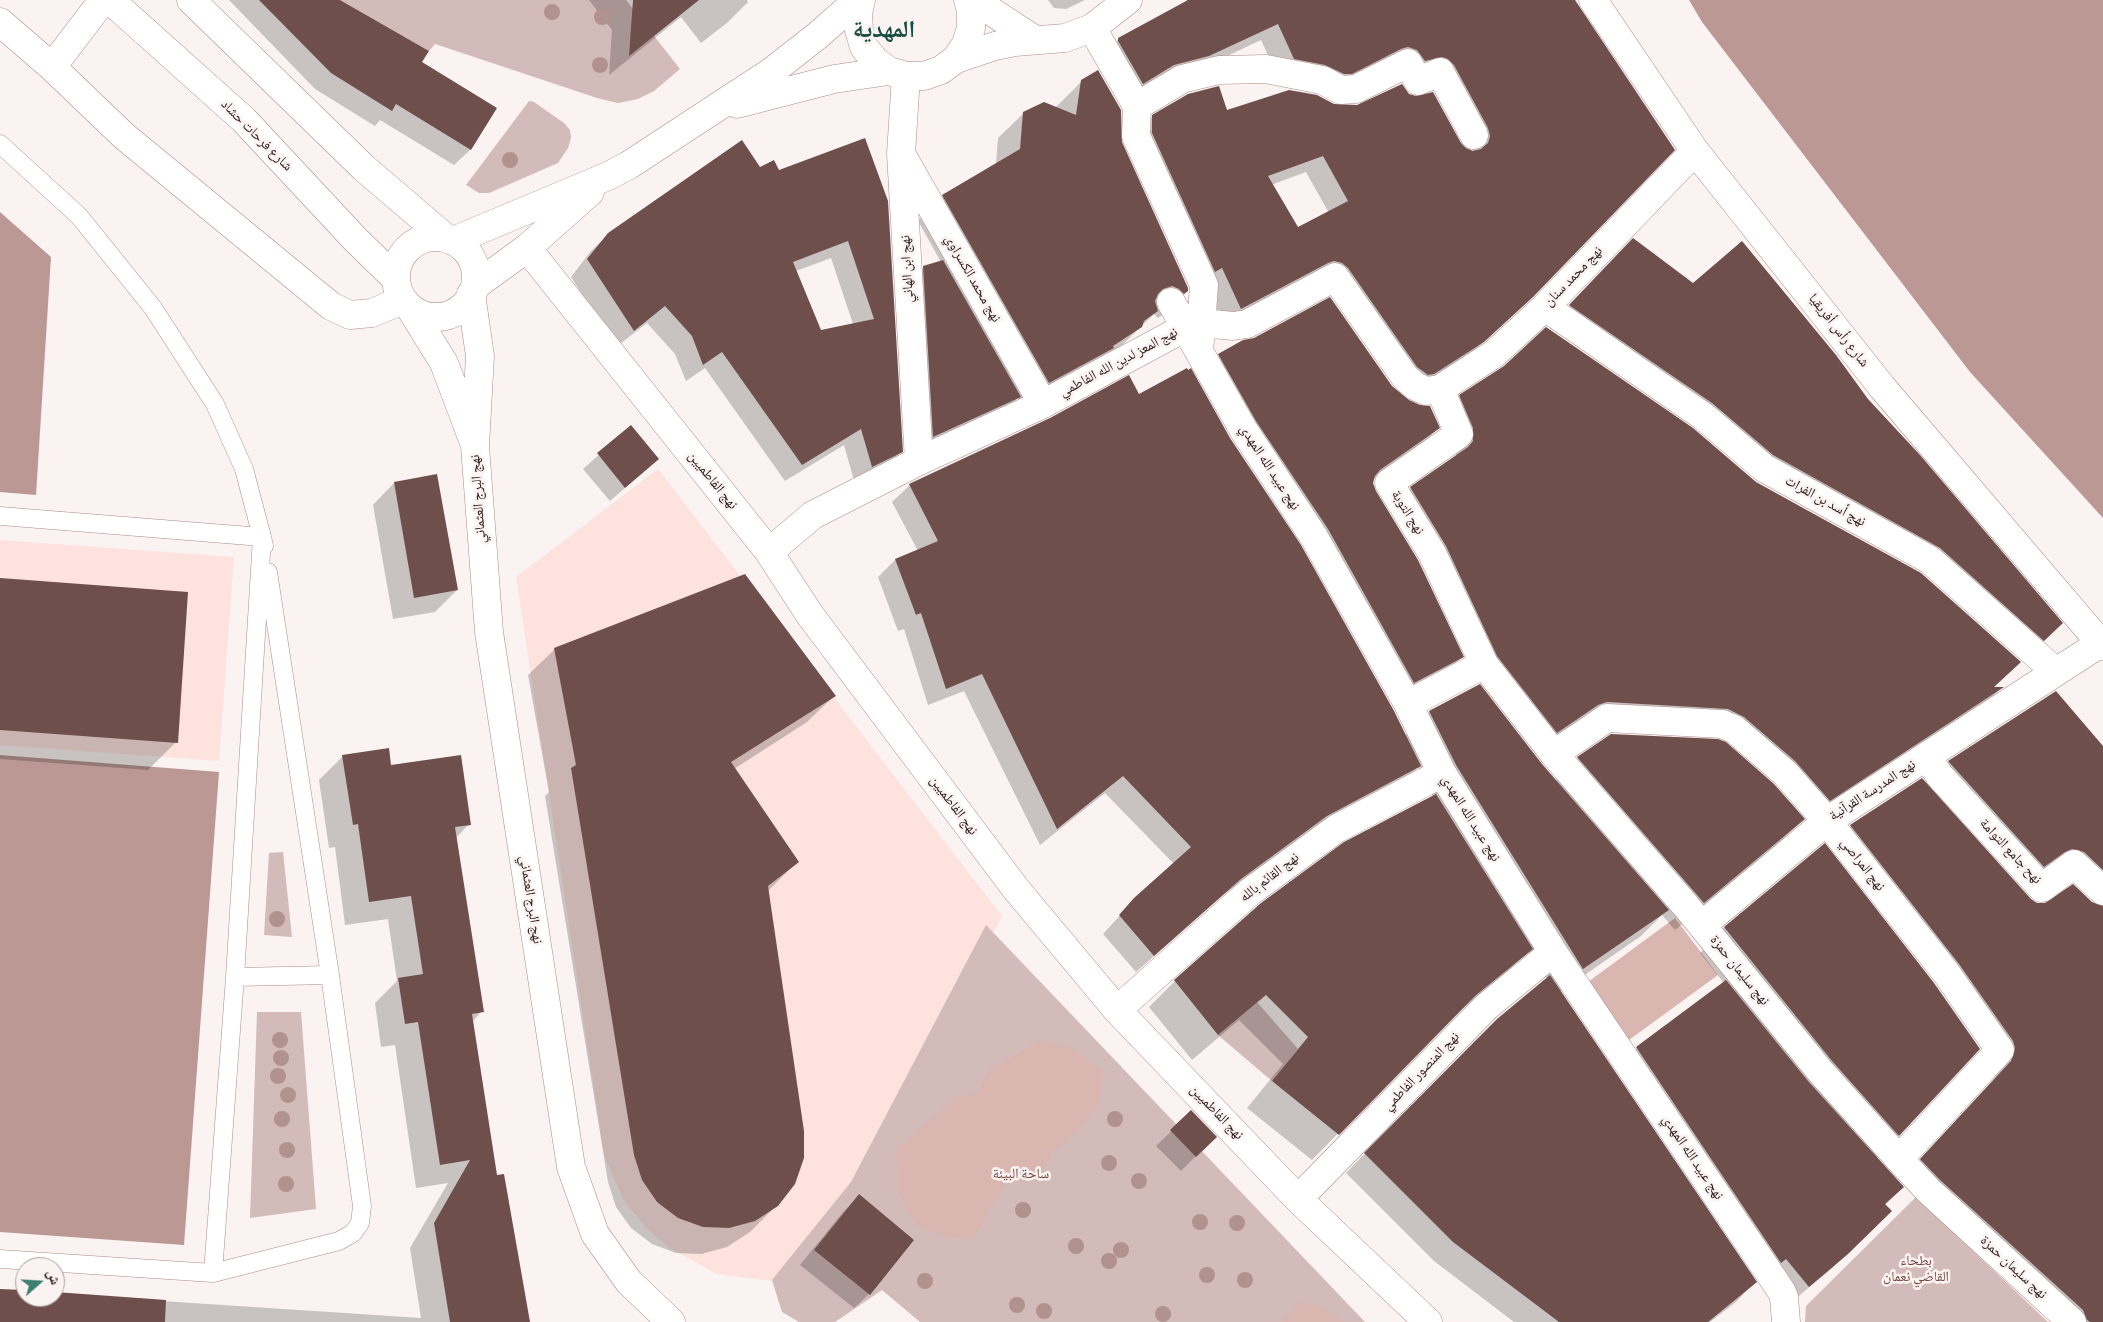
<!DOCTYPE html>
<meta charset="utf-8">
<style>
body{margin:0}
#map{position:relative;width:2103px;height:1322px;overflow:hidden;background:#faf3f2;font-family:"Source Sans 3","Noto Naskh Arabic",sans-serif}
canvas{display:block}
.north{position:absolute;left:15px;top:1257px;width:50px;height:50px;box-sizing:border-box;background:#faf3f2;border:1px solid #a89f9d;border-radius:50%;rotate:71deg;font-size:14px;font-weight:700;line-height:20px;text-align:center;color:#2c201e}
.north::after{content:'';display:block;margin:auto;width:18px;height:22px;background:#3d7f71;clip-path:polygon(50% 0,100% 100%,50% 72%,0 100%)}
</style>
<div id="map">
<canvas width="2103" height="1322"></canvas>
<div class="north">ش</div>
</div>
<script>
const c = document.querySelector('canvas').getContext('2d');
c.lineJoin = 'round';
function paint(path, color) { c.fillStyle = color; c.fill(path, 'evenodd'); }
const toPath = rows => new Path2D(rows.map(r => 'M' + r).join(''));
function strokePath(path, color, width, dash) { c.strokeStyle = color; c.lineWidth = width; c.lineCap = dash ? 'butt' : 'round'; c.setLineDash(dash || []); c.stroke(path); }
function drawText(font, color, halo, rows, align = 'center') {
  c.font = font + ' "Source Sans 3","Noto Naskh Arabic",sans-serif'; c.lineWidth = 5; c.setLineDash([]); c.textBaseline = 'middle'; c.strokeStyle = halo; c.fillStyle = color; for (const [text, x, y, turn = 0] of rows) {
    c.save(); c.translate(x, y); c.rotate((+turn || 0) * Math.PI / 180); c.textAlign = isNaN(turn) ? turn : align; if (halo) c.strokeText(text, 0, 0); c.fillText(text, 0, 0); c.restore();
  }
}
const built = toPath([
 [658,469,1002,916,859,1184,780,1282,717,1274,671,1249,647,1229,624,1201,604,1155,516,577],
 [0,540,234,557,219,761,0,745]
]);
const green = toPath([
 [340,0,626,0,680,69,654,91,638,99,618,103,597,98,435,44,429,51],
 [529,101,534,102,564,123,570,130,571,138,568,148,558,163,489,193,479,193,466,185],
 [283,852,292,937,264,935,269,853],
 [986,925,1365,1322,920,1322,882,1290,835,1322,799,1322,782,1312,772,1280,851,1182],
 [1257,1002,1298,1049,1272,1081,1218,1035],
 [257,1012,301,1012,316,1209,250,1218],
 [1916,1197,2048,1322,1805,1322,1806,1306]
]);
const forest = toPath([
 [1675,918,1718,975,1629,1040,1588,982],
 [1039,1041,1068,1047,1103,1072,1101,1100,1067,1142,1052,1150,1043,1172,1026,1183,1007,1179,973,1239,946,1236,915,1224,898,1192,896,1150,957,1097,978,1093,989,1070],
 [1302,1302,1326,1309,1344,1322,1281,1322]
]);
const water = toPath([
 [1689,0,2103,0,2103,518,1970,372,1702,22],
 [0,212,51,257,36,495,0,492],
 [0,755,219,772,184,1245,0,1232]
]);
const shadow = toPath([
 [229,0,336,0,421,62,495,108,470,150,454,165,380,120,375,126,315,89],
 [589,0,747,0,748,2,727,23,701,43,681,17,609,75,612,30],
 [1048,0,1085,0,1066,9,1054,8],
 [1187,0,1574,0,1516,312,1466,358,1417,390,1331,285,1224,325,1136,133,1153,116,1334,105,1357,106,1408,95,1466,150,1473,152,1472,145,1437,81,1408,77,1334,90,1277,75,1261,40,1191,73,1126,100,1102,55,1119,39,1182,5],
 [1306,172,1329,213,1297,228,1271,185],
 [1082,81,1121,143,1187,291,1161,316,1158,318,1154,314,1115,352,1023,408,1018,398,1007,409,921,448,911,280,924,267,941,262,918,221,943,196,996,164,998,138,1024,113,1055,108],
 [864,140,902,451,884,469,855,484,844,445,785,481,705,368,686,381,675,354,647,323,616,347,571,277,591,251,609,234,759,169,778,171],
 [831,258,853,324,820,331,796,271],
 [1614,259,1693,285,1867,400,2061,623,2042,643,1692,422,1551,325],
 [1219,355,1393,389,1438,428,1421,446,1373,479,1372,484,1462,657,1445,674,1397,699,1202,372],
 [1139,395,1229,438,1405,736,1429,712,1555,781,1578,758,1803,819,1775,847,1675,930,1662,915,1641,936,1560,992,1755,1282,1736,1302,1710,1322,1514,1322,1434,1261,1346,1173,1477,1039,1547,979,1529,950,1505,974,1450,1019,1312,1160,1247,1108,1283,1064,1239,1020,1192,1060,1149,1007,1175,981,1262,904,1433,797,1418,768,1402,783,1308,833,1222,896,1136,972,1103,934,1135,899,1174,864,1105,793,1040,845,964,691,928,705,904,629,898,631,878,577,895,560,918,551,892,502,910,485],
 [1460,396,1993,688,2001,688,1985,704,1812,817,1727,734,1589,720,1539,750,1393,506,1411,488,1456,457,1456,446,1443,414],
 [630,427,658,459,610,501,583,469],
 [394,483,457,590,435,612,393,619,373,505],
 [0,579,176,742,148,770,0,759],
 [555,649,834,696,807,722,734,769,797,862,768,891,777,1205,750,1232,727,1247,701,1254,676,1253,652,1244,631,1228,616,1207,608,1182,545,796,549,792,528,675],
 [2103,748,2103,1322,2057,1322,1903,1178,1993,1080,1997,1074,1998,1066,1941,983,1832,844,1851,826,2030,899,2036,904,2092,903,2100,906,2096,898,2060,867,2025,884,1931,780,1949,762],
 [342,757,390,766,469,824,456,838,482,1011,472,1022,496,1177,529,1322,0,1322,0,1290,25,1292,25,1297,55,1297,55,1294,421,1318,410,1248,448,1183,416,1188,395,1045,381,1047,375,1003,397,981,388,919,345,925,335,847,329,848,319,780],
 [1824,845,1898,1135,1876,1158,1903,1187,1885,1205,1873,1229,1829,1271,1790,1303,1619,1065,1637,1048,1724,983,1700,953,1724,928],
 [1191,1112,1215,1137,1181,1171,1156,1146],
 [859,1196,912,1240,869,1294,854,1308,800,1265,844,1211]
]);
const building = toPath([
 [259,0,340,0,429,51,422,62,497,108,471,150,396,104,392,111,331,73],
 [633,0,699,0,629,56],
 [1188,0,1575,0,1675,150,1534,296,1484,342,1434,374,1428,375,1417,367,1348,268,1342,263,1334,261,1328,263,1241,309,1222,268,1215,272,1152,133,1152,115,1188,94,1219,86,1227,110,1289,90,1317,95,1334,104,1357,105,1402,84,1409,94,1416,96,1433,92,1461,143,1466,148,1473,151,1481,149,1488,143,1490,136,1488,128,1454,65,1448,59,1442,57,1425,61,1417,50,1408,47,1401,49,1352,74,1344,74,1325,65,1294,59,1278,24,1209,56,1174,65,1143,84,1118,41,1118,38],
 [1323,156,1348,201,1298,227,1268,176],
 [1098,70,1121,110,1122,142,1188,288,1188,291,1184,294,1179,289,1172,286,1163,289,1158,294,1155,301,1158,311,1144,321,1142,327,1113,346,1114,348,1049,383,942,195,1020,149,1023,112,1044,102,1076,115,1081,80],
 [865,138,888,201,903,452,872,467,861,429,802,465,722,352,703,365,692,336,665,306,634,331,587,259,608,233,742,140,760,167,774,160,779,170],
 [848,241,874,319,821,330,793,262],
 [1633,238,1693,283,1742,241,1836,355,1868,399,1920,455,2063,623,2044,641,1940,548,1773,455,1712,403,1569,305],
 [943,260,1021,397,933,437,923,266],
 [1330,297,1392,386,1409,400,1420,405,1430,406,1440,428,1380,470,1375,476,1373,483,1376,491,1418,560,1464,657,1414,683,1328,529,1256,421,1218,354,1243,340,1254,338],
 [1546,327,1693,428,1756,482,1921,573,2021,662,1994,687,2004,687,1830,801,1795,761,1744,717,1728,709,1607,702,1598,705,1557,733,1497,656,1446,546,1410,487,1468,447,1473,441,1473,428,1459,395,1504,366],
 [1187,368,1188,370,1191,368,1230,438,1301,545,1394,711,1421,766,1327,816,1241,879,1154,956,1119,915,1134,898,1191,847,1123,776,1057,829,982,674,946,689,921,613,916,615,895,559,938,541,909,484,1050,418,1129,375,1139,394],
 [631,425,659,459,625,488,597,453],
 [437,474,458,590,414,598,394,482],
 [745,574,836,696,731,762,799,862,768,886,804,1131,804,1158,795,1184,778,1206,755,1221,729,1228,703,1227,678,1218,657,1202,642,1180,634,1155,571,768,576,765,554,648],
 [0,578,188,592,178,743,0,730],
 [1480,684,1542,764,1669,910,1583,969,1456,765,1429,711],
 [2056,691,2103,746,2103,870,2084,852,2072,849,2065,852,2044,867,1948,761],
 [1611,734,1718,739,1726,742,1774,784,1805,819,1704,903,1577,757],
 [389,748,391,765,461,755,471,825,455,827,484,1012,472,1014,497,1175,504,1174,530,1322,450,1322,434,1223,470,1160,440,1165,418,1022,405,1024,398,978,423,974,411,896,369,902,358,824,353,825,342,755],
 [1922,778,2031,899,2037,903,2045,903,2073,884,2092,902,2103,906,2103,1322,2090,1322,2087,1320,2083,1310,1940,1180,1920,1159,2011,1061,2015,1048,2013,1041,1959,964,1850,825],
 [1436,794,1533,949,1475,996,1339,1135,1272,1081,1308,1037,1266,995,1218,1035,1174,980,1261,903,1344,842],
 [1825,843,1934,983,1980,1049,1899,1136,1832,1061,1724,927],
 [1550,975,1757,1282,1708,1322,1559,1322,1453,1242,1364,1153,1497,1019],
 [1726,980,1808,1081,1904,1187,1885,1204,1892,1211,1848,1254,1809,1287,1786,1259,1781,1263,1636,1047],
 [1191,1110,1217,1137,1196,1157,1170,1130],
 [859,1194,914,1240,870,1295,814,1250],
 [0,1289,25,1290,25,1297,55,1297,55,1292,166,1300,165,1322,0,1322]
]);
const lane = toPath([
 [0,144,79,216,153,308,215,404,244,469,262,537,235,977,213,1273,0,1259],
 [0,516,262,537,264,546],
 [235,977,330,975],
 [213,1273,339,1241,353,1233,360,1223,362,1206,330,975,268,572]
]);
const street = toPath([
 [1593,0,1695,151,1882,387,2103,646],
 [0,22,52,67,124,136,331,306,350,315,372,313,403,300],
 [1092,28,1137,106,1136,136,1204,285,1200,341],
 [52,67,103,0],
 [906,76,901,154,919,461],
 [1137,106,1182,79,1219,70,1266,69,1322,80,1341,90,1356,89,1408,63,1418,81,1440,72,1474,135],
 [904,159,1043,404],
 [527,248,769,552,810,615,1016,889,1117,1010,1298,1199,1428,1322],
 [471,294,480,356,475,446,489,632,571,1167,595,1234,629,1282,671,1322],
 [1171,302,1243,429,1314,537,1408,704,1442,773,1553,952,1782,1292,1784,1297,1786,1322],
 [1545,307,1703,416,1764,468,1930,560,2056,672,2101,643],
 [410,308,444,363,473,440],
 [1440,389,1459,434,1389,483,1432,553,1484,664],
 [769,552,813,515,919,461,1043,404,1186,327,1202,323,1233,326,1247,324,1335,277,1405,377,1415,386,1426,391,1440,389,1494,354,1545,307,1695,151],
 [1408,704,1484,664,1554,754,1686,906,1820,1071,1899,1159,1929,1191,2072,1322],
 [1554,754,1607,718,1722,724,1734,729,1785,773,1827,821,1947,974,2000,1050,1899,1159],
 [1927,756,1939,775,2042,888,2074,864,2103,891],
 [1702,925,1827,821,2056,672],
 [1117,1010,1251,891,1336,829,1442,773],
 [1298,1199,1486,1007,1553,952]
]);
const secondary = toPath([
 [974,0,1035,40],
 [956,59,995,46,1015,42,1065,38,1092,28,1128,0]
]);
const primary = toPath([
 [110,0,244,120,355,239,395,278],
 [191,0,364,168,447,239],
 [861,0,858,13,859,30,864,47,875,61,889,71,906,76,924,76,941,70,956,59,966,44,971,28,971,11,968,0],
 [737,104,834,79,889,71],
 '396 277a40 40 0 1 1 80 0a40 40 0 1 1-80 0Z',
 [453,241,608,176,629,165,771,72,817,36,858,0],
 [475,286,527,248,590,192]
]);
const trees = [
 [552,12],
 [602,17],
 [600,65],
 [510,160],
 [277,919],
 [280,1040],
 [281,1058],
 [278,1076],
 [288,1095],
 [282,1119],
 [1115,1119],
 [287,1150],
 [1109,1163],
 [1139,1181],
 [286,1184],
 [1023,1210],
 [1200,1222],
 [1237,1223],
 [1076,1246],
 [1121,1250],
 [1109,1261],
 [1207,1275],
 [1245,1280],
 [925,1281],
 [1017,1305],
 [1044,1311],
 [1163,1314]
];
const streetNames = [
 ["شارع فرحات حشاد",256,136,45],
 ["نهج ابن الهاني",908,269,-93],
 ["نهج محمد سنان",1574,277,-46],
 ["نهج محمد الكسراوي",972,279,60],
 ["شارع رأس أفريقيا",1838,331,52],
 ["نهج المعز لدين الله الفاطمي",1119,363,-28],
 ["نهج عبيد الله المهدي",1269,468,57],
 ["نهج الفاطميين",712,481,51],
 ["نهج البرج العثماني",479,499,-94],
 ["نهج أسد بن الفرات",1825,502,29],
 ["نهج التوبة",1407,513,58],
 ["نهج المدرسة القرآنية",1873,791,-33],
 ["نهج الفاطميين",953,806,53],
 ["نهج عبيد الله المهدي",1470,819,58],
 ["نهح جامع التوامة",2010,852,47],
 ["نهج المراصي",1862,865,52],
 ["نهج القائم بالله",1270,878,-38],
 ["نهج البرج العثماني",530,900,81],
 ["نهج سليمان حمزة",1739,971,51],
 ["نهج المنصور الفاطمي",1422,1072,-46],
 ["نهج الفاطميين",1216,1113,46],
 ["نهج عبيد الله المهدي",1692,1158,56],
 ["نهج سليمان حمزة",2013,1268,43]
];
const parkNames = [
 ["ساحة البيئة",1021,1175],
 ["بطحاء",1916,1262],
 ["القاضي نعمان",1916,1278]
];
const townNames = [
 ["المهدية",884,32]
];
paint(built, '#fde2de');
paint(green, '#d2bbb8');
paint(forest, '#dab6b1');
paint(water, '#bb9893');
paint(shadow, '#0003');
paint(building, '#6e4f4b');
strokePath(lane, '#ac8c88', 19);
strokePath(street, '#ac8c88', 29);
strokePath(secondary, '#ac8c88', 29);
strokePath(primary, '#ac8c88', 29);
strokePath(lane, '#fff', 18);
strokePath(street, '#fff', 28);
strokePath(secondary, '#fff', 28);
strokePath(primary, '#fff', 28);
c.fillStyle = '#b1928e';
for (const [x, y] of trees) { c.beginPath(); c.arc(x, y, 8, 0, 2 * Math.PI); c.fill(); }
drawText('14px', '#2c201e', '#faf3f2', streetNames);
drawText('14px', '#76423c', '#faf3f2', parkNames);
drawText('bold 24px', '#174e43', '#faf3f2', townNames);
</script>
